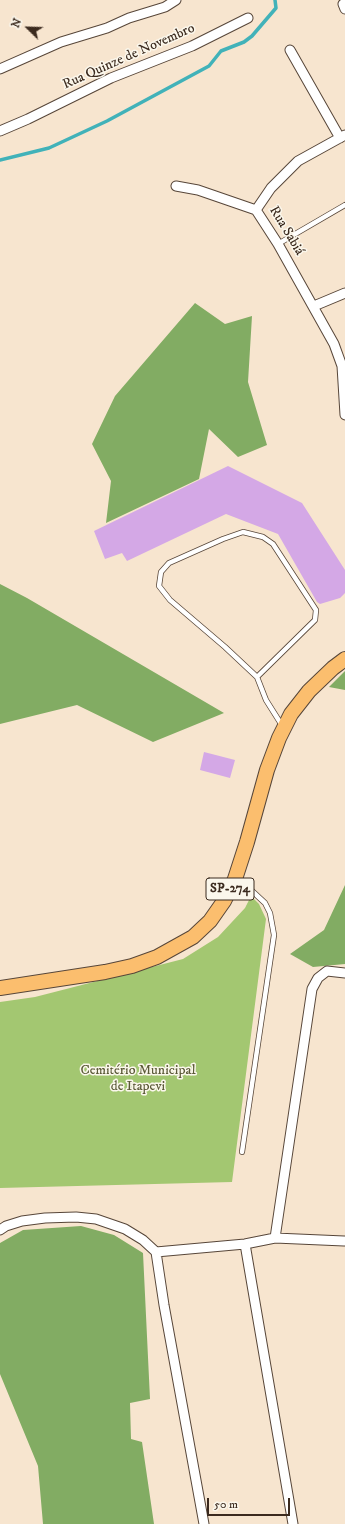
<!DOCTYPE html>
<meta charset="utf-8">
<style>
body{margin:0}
#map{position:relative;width:345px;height:1524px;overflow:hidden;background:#f7e5cf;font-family:"IM FELL DW Pica",serif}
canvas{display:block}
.north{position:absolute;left:8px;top:8px;width:40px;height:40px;-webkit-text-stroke:3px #fbf7ec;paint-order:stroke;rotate:293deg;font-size:11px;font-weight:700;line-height:16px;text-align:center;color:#3b2a1e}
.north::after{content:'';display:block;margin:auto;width:14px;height:18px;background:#3b2a1e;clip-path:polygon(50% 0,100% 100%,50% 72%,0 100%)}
.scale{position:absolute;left:207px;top:1498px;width:83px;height:18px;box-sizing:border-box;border:2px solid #3b2a1e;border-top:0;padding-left:5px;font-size:12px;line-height:14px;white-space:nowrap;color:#3b2a1e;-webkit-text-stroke:3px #fbf7ec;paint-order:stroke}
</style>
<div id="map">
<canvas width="345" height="1524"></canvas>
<div class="north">N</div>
<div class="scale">50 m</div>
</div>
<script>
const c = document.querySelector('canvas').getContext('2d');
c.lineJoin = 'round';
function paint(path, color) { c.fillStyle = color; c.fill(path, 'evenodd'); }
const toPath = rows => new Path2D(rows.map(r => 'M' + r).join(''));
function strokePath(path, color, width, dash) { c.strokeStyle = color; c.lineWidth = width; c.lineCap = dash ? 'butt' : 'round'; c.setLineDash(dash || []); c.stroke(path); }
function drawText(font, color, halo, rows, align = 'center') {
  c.font = font + ' "IM FELL DW Pica",serif'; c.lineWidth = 3; c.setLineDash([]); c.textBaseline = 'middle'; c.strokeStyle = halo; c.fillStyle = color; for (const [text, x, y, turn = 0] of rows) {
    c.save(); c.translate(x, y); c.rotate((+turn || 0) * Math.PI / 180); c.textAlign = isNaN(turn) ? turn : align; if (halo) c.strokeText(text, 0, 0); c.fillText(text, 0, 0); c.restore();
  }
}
const green = toPath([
 [251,896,259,904,266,919,232,1182,0,1188,0,1002,35,997,183,959,218,937,245,908]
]);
const forest = toPath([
 [195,303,225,324,252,316,248,382,267,445,238,457,209,429,199,479,106,523,111,481,92,444,115,396],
 [0,584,27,598,224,713,153,742,77,705,0,724],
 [345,671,345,690,329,687],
 [345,885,345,964,313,967,290,954,324,930],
 [81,1226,114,1235,143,1253,150,1399,130,1403,131,1439,142,1442,154,1524,43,1524,38,1466,0,1374,0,1243,23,1230]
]);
const stream = toPath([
 [0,160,49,148,107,121,209,66,221,51,244,42,252,36,276,8,275,0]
]);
const building = toPath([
 [228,466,302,503,345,570,345,593,340,598,320,604,317,602,278,534,226,514,127,561,122,553,105,559,94,531],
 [204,752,235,760,230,778,200,770]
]);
const service = toPath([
 [278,244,345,205],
 [257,677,315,620,316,610,273,544,263,537,243,532,223,539,169,563,161,572,159,586,170,600,225,647,257,677,266,700,283,727],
 [237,880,251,890,265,903,270,913,274,935,242,1152]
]);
const minor = toPath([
 [343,4,345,9],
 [290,50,340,138],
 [0,69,61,42,107,28,129,18,165,7,176,0],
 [0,131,28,119,111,78,192,46,248,18],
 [176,186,198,190,256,210],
 [256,210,278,244,334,344,342,366,345,415],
 [256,210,271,188,298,161,345,135],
 [314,306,345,293],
 [0,1230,6,1226,22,1221,45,1218,76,1217,96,1219,125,1229,143,1240,156,1252,245,1244,275,1238,344,1241],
 [275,1238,312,989,318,978,327,971,345,973],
 [245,1244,293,1524],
 [156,1252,164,1305,204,1524]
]);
const primary = toPath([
 [0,988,105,972,132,966,157,957,193,937,210,921,224,901,235,879,247,842,267,770,279,738,291,714,309,691,333,668,345,659]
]);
const shields = [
 [230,889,48]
];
const shieldNames = [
 ["SP-274",230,889]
];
const streetNames = [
 ["Rua Quinze de Novembro",129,57,-24],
 ["Rua Sabiá",286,231,59]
];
const parkNames = [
 ["Cemitério Municipal",138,1071],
 ["de Itapevi",138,1087]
];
paint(green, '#a3c771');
paint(forest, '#82ac63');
strokePath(stream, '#41b2b9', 3.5);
paint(building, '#d4a8e6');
strokePath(service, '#574639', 6);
strokePath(minor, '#574639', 11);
strokePath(primary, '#574639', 16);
strokePath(service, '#fff', 4.5);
strokePath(minor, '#fff', 9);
strokePath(primary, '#fbbe6e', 14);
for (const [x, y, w] of shields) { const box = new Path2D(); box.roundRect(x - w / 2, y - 11, w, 22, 3); c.fillStyle = '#fbf7ec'; c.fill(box); strokePath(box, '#3b2a1e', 1); }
drawText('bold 13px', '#3b2a1e', null, shieldNames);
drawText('14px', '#3b2a1e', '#fbf7ec', streetNames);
drawText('14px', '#5a5937', '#fbf7ec', parkNames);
</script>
